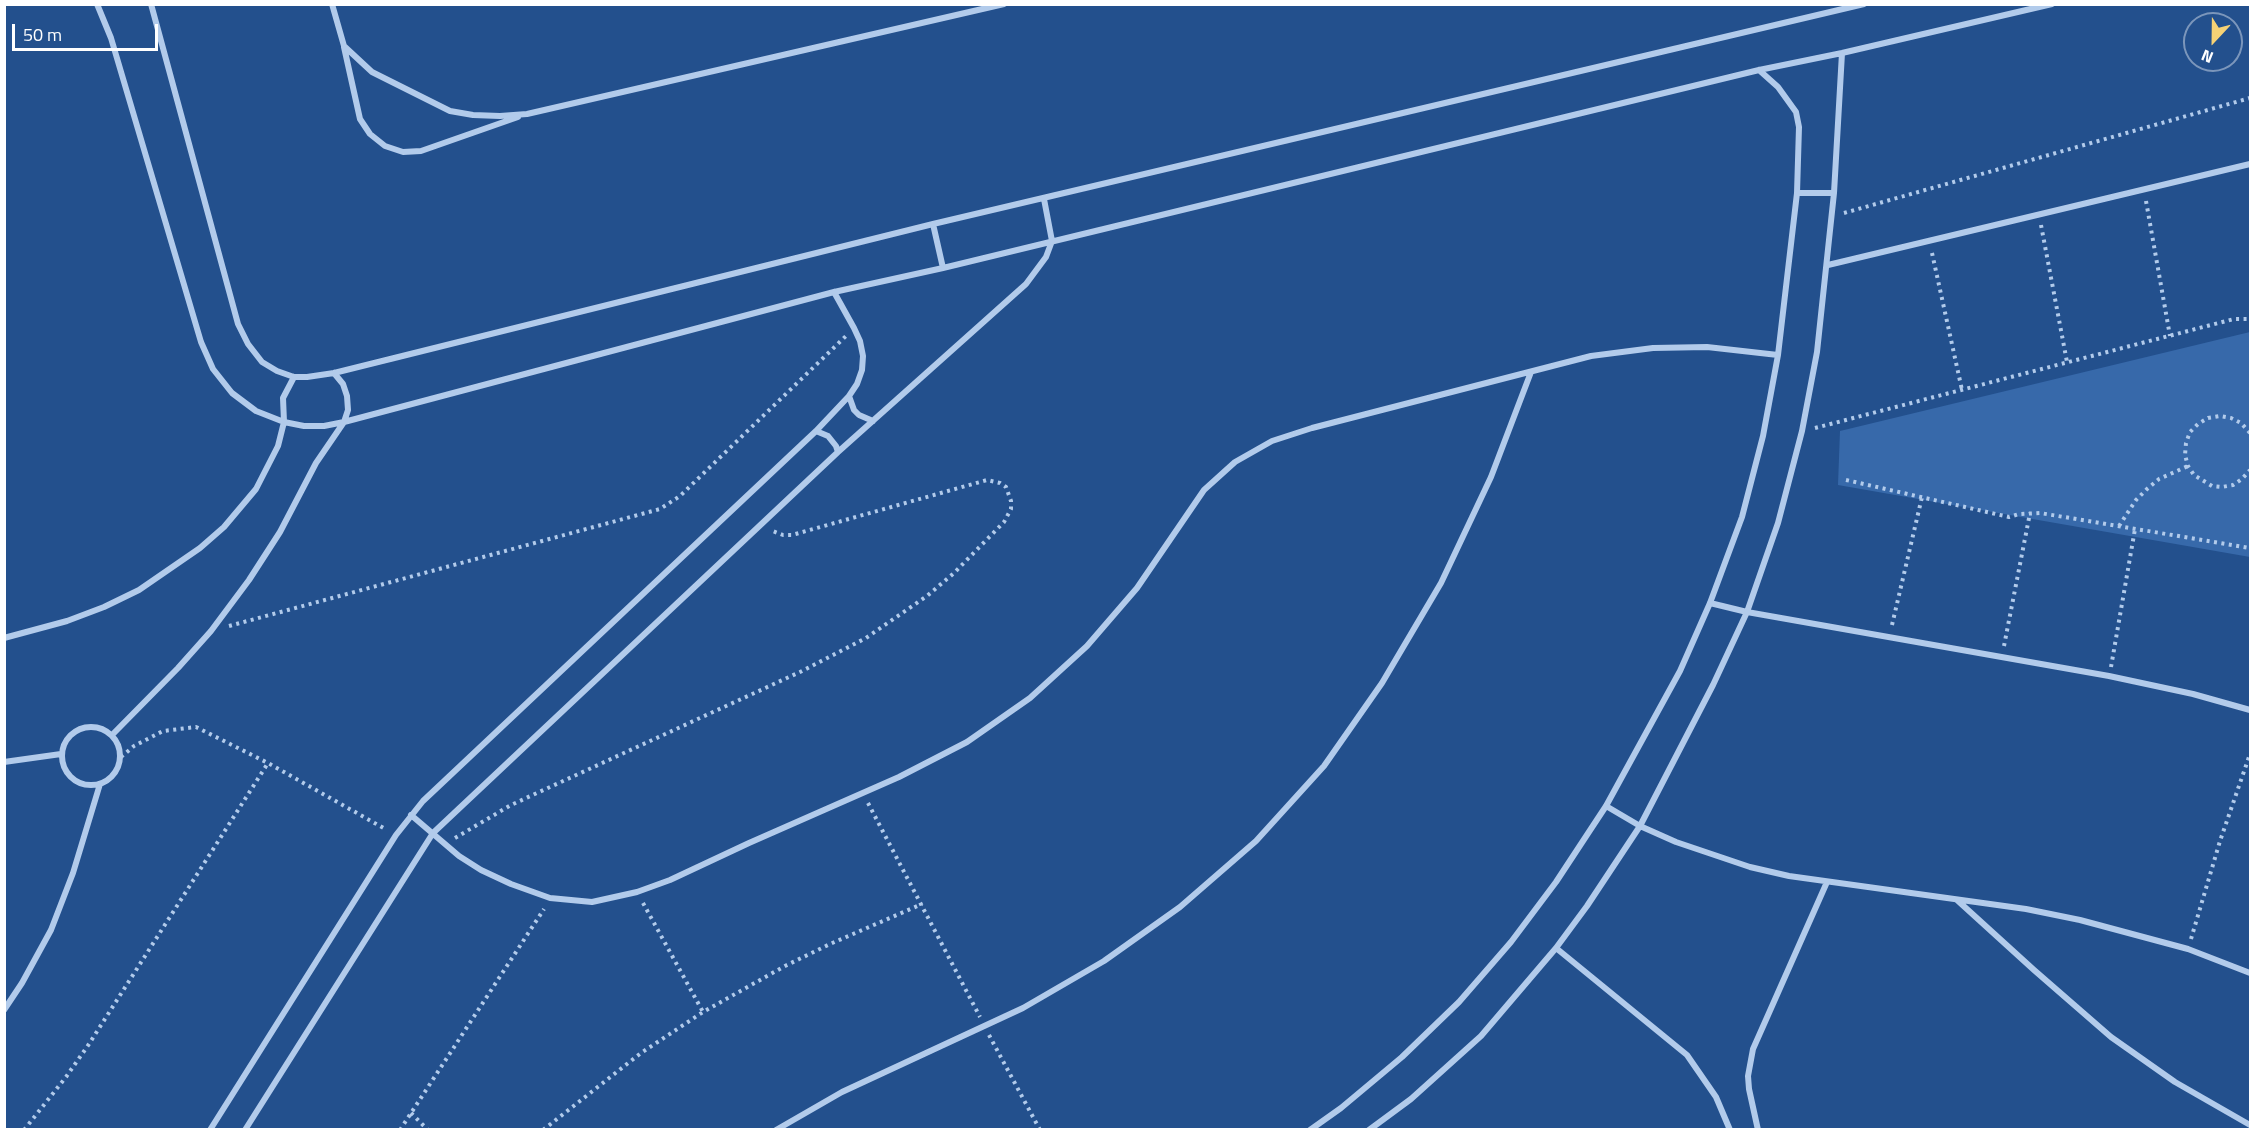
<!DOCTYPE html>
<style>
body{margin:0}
#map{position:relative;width:2255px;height:1134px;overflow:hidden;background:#23508d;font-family:"Titillium Web",sans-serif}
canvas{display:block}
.frame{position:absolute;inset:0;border:6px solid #fff;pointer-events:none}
.north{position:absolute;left:2183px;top:12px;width:60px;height:60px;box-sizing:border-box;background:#23508d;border:2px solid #7b96bb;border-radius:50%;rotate:202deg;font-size:16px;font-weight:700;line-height:24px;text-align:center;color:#fff}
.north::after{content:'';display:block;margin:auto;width:21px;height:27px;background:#f6d275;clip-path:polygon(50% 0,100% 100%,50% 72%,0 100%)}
.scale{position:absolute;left:12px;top:24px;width:146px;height:27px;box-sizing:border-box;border:3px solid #fff;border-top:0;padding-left:8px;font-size:18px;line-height:21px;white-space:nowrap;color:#fff;-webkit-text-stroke:4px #23508d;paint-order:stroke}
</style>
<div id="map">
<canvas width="2255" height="1134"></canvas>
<div class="frame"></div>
<div class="north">N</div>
<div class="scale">50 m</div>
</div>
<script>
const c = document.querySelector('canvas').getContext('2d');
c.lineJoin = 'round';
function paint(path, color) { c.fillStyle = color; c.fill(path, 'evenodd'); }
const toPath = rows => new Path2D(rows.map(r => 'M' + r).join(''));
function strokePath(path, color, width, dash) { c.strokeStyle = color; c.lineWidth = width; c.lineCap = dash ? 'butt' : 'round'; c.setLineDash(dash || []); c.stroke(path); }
const green = toPath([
 [2250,332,2250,557,1838,485,1840,431]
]);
const path = toPath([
 [2146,201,2170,336],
 [1844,213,2250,98],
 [2041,225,2067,362],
 [1932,253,1962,390],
 [1815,428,2234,319,2250,319],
 [2250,433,2241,423,2231,418,2220,416,2208,418,2198,424,2190,432,2186,443,2185,455,2188,466,2194,475,2212,486,2222,487,2233,485,2242,479,2250,470],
 [1846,480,2009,517,2019,514,2040,513,2250,548],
 [2119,526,2136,500,2147,489,2159,479,2188,466],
 [1892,625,1922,497],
 [229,626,660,509,680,496,846,336],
 [2004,646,2030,513],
 [2111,667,2135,529],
 [121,757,134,746,163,731,196,727,268,763,387,830],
 [868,803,980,1017],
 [455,838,511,805,800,672,866,638,927,596,954,573,1004,522,1011,509,1011,501,1006,487,1000,483,987,480,792,535,783,535,770,530],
 [643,903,703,1012],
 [2191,939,2220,841,2250,754],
 [989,1035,1040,1130],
 [411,1113,428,1130],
 [24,1130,66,1077,89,1044,268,763],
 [400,1130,544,909],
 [543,1130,641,1053,703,1012,785,966,830,944,922,904]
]);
const minor = toPath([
 [97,4,111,38,201,342,213,369,232,393,256,411,284,422,304,426,324,426,344,422,834,292,943,268,1759,70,1842,53,2052,4],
 [151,4,238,324,248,344,262,362,277,371,294,377,307,377,334,373,933,224,1864,4],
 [332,4,344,46,372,72,450,111,473,115,500,116,527,114,1004,4],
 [344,47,360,119,370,134,385,146,403,152,421,151,518,117],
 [1797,193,1834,193],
 [933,224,943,268],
 [1828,265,2250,164],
 [849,396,854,410,859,415,873,421],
 [816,431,828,436,836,446,838,452],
 [1710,603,1747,612,2109,676,2193,694,2250,710],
 [4,638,67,621,104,607,139,590,200,548,224,527,256,489,278,446,284,422,283,398,294,377],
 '62 756a29 29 0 1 1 58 0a29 29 0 1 1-58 0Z',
 [112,735,178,668,211,631,249,580,280,532,316,463,344,422,348,410,347,396,343,384,334,373],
 [4,762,61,754],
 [1606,806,1640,826,1676,842,1750,867,1789,876,2026,909,2080,920,2188,949,2250,973],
 [411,815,459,856,481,870,511,884,550,898,592,902,637,892,670,880,749,843,899,777,967,742,1030,698,1087,646,1137,588,1204,490,1235,462,1272,441,1312,428,1591,356,1653,348,1707,347,1778,355],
 [1957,900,2034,970,2111,1037,2175,1082,2250,1125],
 [1556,948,1687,1055,1716,1097,1730,1130],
 [4,1010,22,983,51,930,73,873,100,784],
 [210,1130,396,835,423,801,816,431,849,396,857,384,862,370,863,356,860,341,854,328,834,292],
 [245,1130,433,833,838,452,1026,284,1046,257,1052,241,1044,199],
 [776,1130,842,1092,1023,1008,1104,961,1180,907,1256,841,1324,766,1382,683,1441,583,1491,477,1531,372],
 [1310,1130,1341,1108,1402,1057,1459,1002,1511,942,1556,882,1606,806,1680,671,1710,603,1742,517,1763,436,1778,355,1797,193,1799,127,1796,112,1778,87,1759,70],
 [1369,1130,1411,1099,1481,1036,1556,948,1587,906,1640,826,1713,685,1747,612,1778,523,1802,431,1817,352,1834,193,1842,53],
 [1758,1130,1749,1089,1748,1076,1753,1049,1827,882]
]);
paint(green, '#3769aa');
strokePath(path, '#b2cbeb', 4, [3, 4.5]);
strokePath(minor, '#b2cbeb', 6);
</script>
